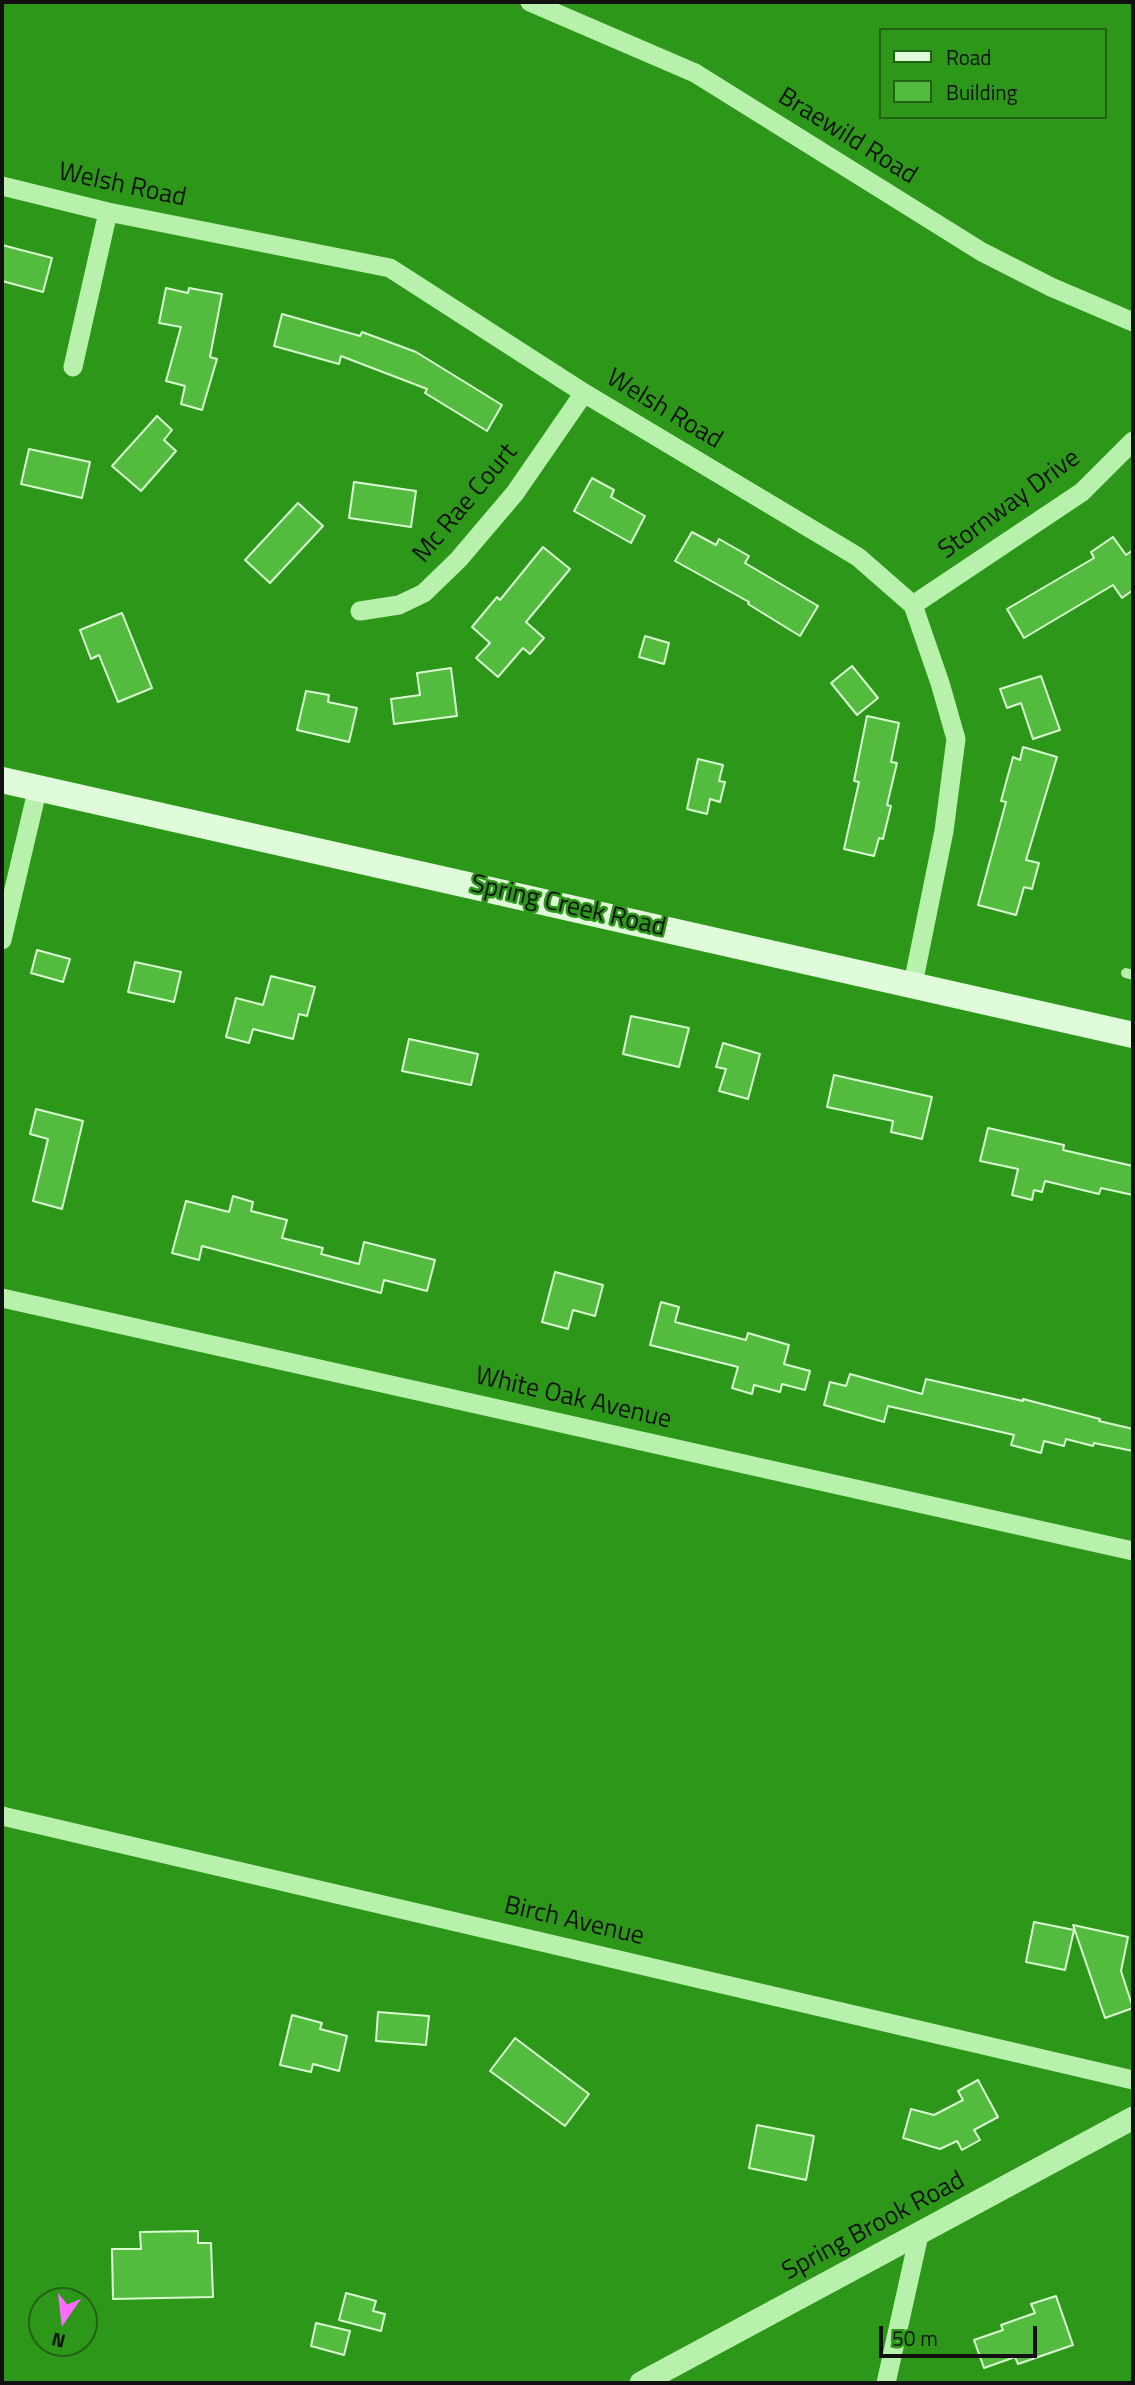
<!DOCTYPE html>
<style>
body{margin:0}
#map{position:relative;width:1135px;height:2385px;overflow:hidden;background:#2d9719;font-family:"Titillium Web",sans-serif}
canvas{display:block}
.frame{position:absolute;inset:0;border:4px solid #111;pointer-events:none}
.legend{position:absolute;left:879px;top:28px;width:228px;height:91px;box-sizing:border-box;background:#2d9719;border:2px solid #226116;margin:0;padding:9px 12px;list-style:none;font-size:21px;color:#111}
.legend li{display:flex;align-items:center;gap:14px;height:35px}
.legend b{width:35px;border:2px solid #226116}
.north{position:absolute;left:28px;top:2287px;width:70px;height:70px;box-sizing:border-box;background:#2d9719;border:2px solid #226116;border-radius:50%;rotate:194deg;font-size:19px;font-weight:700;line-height:28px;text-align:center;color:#111}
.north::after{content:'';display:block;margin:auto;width:24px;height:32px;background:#fd6bff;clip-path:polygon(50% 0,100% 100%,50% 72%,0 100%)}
.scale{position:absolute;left:879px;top:2326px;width:158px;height:32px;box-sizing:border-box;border:4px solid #111;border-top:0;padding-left:9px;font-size:21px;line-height:24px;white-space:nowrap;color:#111;-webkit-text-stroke:5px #2d9719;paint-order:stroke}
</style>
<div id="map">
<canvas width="1135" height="2385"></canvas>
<div class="frame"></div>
<ul class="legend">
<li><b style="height:9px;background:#dffbda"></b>Road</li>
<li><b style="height:19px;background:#53bc3e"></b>Building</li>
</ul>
<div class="north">N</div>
<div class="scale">50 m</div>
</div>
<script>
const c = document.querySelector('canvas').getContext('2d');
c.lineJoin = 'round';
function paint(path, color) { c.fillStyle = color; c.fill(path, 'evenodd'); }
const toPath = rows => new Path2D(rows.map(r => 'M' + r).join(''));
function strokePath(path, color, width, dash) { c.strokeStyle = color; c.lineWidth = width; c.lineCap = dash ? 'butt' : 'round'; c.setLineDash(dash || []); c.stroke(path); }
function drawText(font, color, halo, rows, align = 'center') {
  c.font = font + ' "Titillium Web",sans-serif'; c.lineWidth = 5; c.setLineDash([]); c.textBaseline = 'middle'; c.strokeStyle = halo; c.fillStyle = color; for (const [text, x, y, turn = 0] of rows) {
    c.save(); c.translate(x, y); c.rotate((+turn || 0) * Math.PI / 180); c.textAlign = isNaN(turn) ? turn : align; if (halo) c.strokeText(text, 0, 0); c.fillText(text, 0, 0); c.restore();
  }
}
const building = toPath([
 [2,245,52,258,43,292,2,281,2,245],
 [166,288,188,293,189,288,222,294,210,357,217,359,202,410,181,404,185,386,166,381,181,327,159,323,166,288],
 [282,314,360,336,362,332,416,352,502,405,487,431,425,393,427,389,341,356,339,364,274,346,282,314],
 [157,416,172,430,164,440,176,451,141,491,112,466,157,416],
 [29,449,90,462,82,498,21,484,29,449],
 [592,478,614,490,611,497,645,516,631,543,574,511,592,478],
 [354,482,416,491,411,527,349,518,354,482],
 [298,503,323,526,270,583,245,560,298,503],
 [692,532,716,545,719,539,749,556,745,563,818,606,800,636,748,604,749,602,675,561,692,532],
 [1113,537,1126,555,1133,550,1133,590,1122,598,1113,585,1024,638,1007,609,1094,558,1091,552,1113,537],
 [543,547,570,569,526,622,544,638,530,654,523,648,498,677,476,658,490,643,472,627,497,597,500,600,543,547],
 [122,613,152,688,118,702,99,655,91,659,80,630,122,613],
 [645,636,669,643,664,664,639,657,645,636],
 [852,666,878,698,857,715,831,683,852,666],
 [451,668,457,716,394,724,391,699,420,695,417,673,451,668],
 [1041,676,1060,730,1033,739,1021,703,1007,708,1000,689,1041,676],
 [306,691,329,695,328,702,357,708,349,742,297,730,306,691],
 [867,716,899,723,891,762,897,763,887,805,891,806,883,839,879,838,874,856,844,849,859,782,854,781,867,716],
 [1023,747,1057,757,1026,860,1039,863,1032,889,1024,887,1016,915,978,905,1006,802,1001,801,1013,757,1020,760,1023,747],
 [698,759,723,765,719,781,725,782,720,802,710,799,707,814,687,809,698,759],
 [37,950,70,959,63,982,31,973,37,950],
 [135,962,181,972,174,1002,128,992,135,962],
 [271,976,315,987,307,1016,299,1014,293,1039,253,1029,249,1043,226,1037,236,998,263,1005,271,976],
 [631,1016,689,1028,679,1067,623,1054,631,1016],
 [409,1039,478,1054,471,1085,402,1071,409,1039],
 [723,1043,760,1054,748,1099,719,1091,726,1069,716,1067,723,1043],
 [834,1075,932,1097,922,1139,891,1132,893,1121,827,1107,834,1075],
 [36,1109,83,1121,62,1209,33,1201,48,1139,30,1134,36,1109],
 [988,1128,1064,1145,1063,1150,1133,1166,1133,1195,1101,1188,1099,1194,1045,1181,1042,1192,1034,1190,1032,1200,1012,1195,1018,1169,980,1161,988,1128],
 [233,1196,253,1202,251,1211,287,1220,282,1238,323,1248,321,1254,359,1264,364,1242,435,1260,427,1291,384,1280,381,1293,202,1246,199,1260,172,1253,186,1201,229,1212,233,1196],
 [555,1272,603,1285,595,1316,573,1310,568,1329,542,1322,555,1272],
 [661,1302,679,1307,675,1322,746,1340,748,1333,789,1345,784,1364,810,1371,805,1390,782,1384,780,1392,754,1385,752,1394,732,1388,738,1367,650,1345,661,1302],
 [850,1374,922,1394,926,1379,1023,1401,1023,1399,1100,1419,1099,1421,1133,1429,1133,1451,1094,1443,1093,1446,1066,1439,1064,1446,1044,1441,1041,1453,1011,1445,1014,1435,888,1406,884,1422,824,1405,830,1382,846,1386,850,1374],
 [1034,1922,1074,1930,1065,1970,1026,1962,1034,1922],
 [1073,1925,1128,1937,1121,1971,1133,2008,1105,2018,1073,1925],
 [378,2012,429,2016,426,2045,376,2041,378,2012],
 [292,2015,322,2023,320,2029,347,2036,339,2071,313,2064,311,2072,280,2065,292,2015],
 [515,2038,589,2094,565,2126,490,2071,515,2038],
 [978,2080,998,2117,974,2130,980,2140,962,2150,957,2141,940,2149,903,2138,911,2109,934,2115,963,2100,958,2091,978,2080],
 [757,2125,814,2136,806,2180,749,2168,757,2125],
 [198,2231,198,2243,211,2243,213,2297,113,2299,112,2249,141,2249,140,2232,198,2231],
 [346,2293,376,2301,373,2311,385,2314,381,2331,339,2320,346,2293],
 [1056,2296,1073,2345,1018,2364,1015,2357,984,2368,974,2340,1003,2330,1001,2325,1035,2313,1031,2304,1056,2296],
 [316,2323,350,2331,344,2355,311,2346,316,2323]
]);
const service = toPath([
 [1126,973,1133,975]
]);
const minor = toPath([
 [530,2,695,73,982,252,1051,287,1133,322],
 [2,186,108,212,390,268,584,393,858,557,913,605,940,683,956,739,944,831,913,984],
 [73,367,108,212],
 [913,605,1082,492,1133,441],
 [360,611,399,605,424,593,459,559,515,493,584,393],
 [2,940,38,787],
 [2,1298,1133,1551],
 [2,1816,1133,2080],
 [886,2383,919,2235]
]);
const tertiary = toPath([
 [641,2383,1133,2118]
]);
const secondary = toPath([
 [2,780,1133,1035]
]);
const streetNames = [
 ["Braewild Road",847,137,32],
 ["Welsh Road",122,186,12],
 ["Welsh Road",664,410,31],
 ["Mc Rae Court",466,504,-50],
 ["Stornway Drive",1010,505,-36],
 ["Spring Creek Road",568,907,13],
 ["White Oak Avenue",573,1399,13],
 ["Birch Avenue",574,1922,13],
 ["Spring Brook Road",874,2227,-28]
];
paint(building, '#53bc3e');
strokePath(building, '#dafcd3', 2);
strokePath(service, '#b8f1ac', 10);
strokePath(minor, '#b8f1ac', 19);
strokePath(tertiary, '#b8f1ac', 23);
strokePath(secondary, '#dffbda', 26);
drawText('26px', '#111', '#2d9719', streetNames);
</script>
